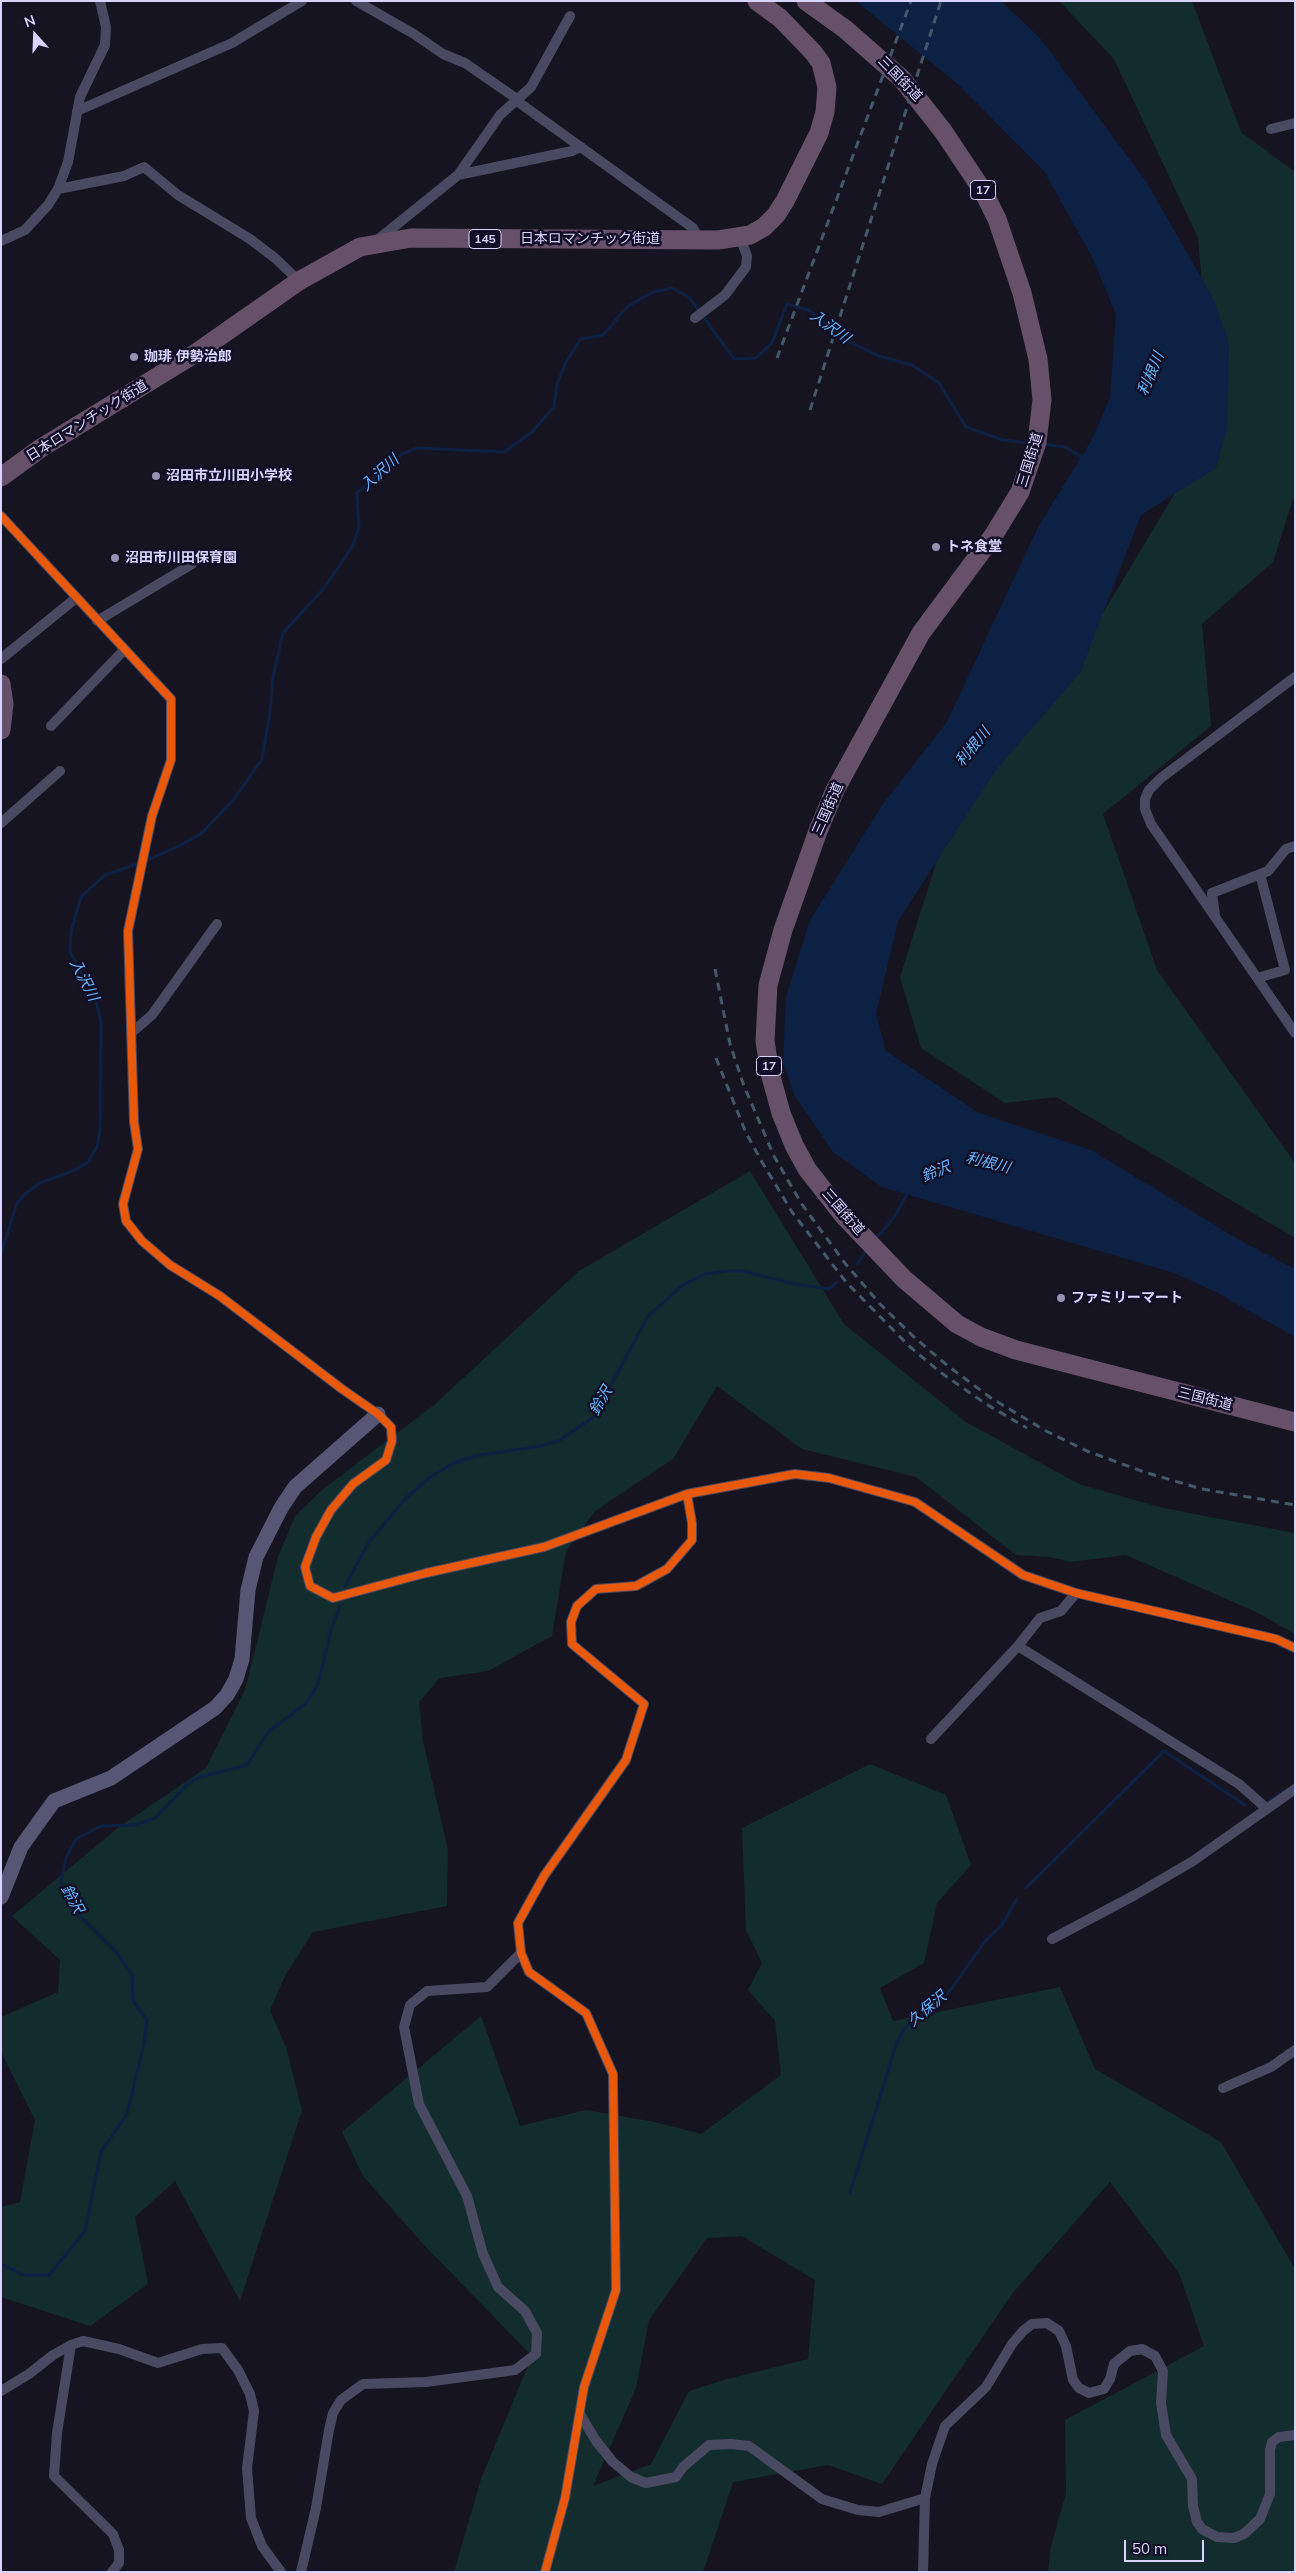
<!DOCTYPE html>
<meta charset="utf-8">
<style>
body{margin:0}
#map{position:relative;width:1296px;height:2573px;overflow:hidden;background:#161421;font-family:Mulish,sans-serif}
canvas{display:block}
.frame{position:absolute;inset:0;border:2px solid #d9d4ff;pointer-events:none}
.north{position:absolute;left:10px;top:10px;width:50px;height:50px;-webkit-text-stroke:4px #130f26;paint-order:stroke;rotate:340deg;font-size:14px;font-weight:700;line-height:20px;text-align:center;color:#d9d4ff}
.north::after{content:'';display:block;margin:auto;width:18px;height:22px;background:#d9d4ff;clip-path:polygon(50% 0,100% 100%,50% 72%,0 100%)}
.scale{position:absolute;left:1124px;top:2540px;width:80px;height:22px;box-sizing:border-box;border:2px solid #d9d4ff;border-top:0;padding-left:6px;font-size:15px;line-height:18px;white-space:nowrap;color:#d9d4ff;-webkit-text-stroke:4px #130f26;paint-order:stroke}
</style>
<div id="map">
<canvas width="1296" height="2573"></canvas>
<div class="frame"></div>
<div class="north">N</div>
<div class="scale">50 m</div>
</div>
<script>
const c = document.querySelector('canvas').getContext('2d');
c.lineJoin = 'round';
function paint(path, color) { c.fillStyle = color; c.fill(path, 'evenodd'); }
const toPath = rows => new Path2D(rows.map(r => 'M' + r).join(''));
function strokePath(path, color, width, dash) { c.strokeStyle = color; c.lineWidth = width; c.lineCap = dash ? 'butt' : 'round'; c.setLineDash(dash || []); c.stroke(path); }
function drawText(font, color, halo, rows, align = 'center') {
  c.font = font + ' Mulish,"Noto Sans JP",sans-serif'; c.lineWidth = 5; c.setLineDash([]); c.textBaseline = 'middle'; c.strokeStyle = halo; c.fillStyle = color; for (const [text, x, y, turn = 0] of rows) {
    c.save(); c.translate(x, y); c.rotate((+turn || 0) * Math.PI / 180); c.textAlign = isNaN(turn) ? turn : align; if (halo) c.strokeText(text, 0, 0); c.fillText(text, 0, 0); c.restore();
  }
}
const green = toPath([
 [1059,1,1192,1,1241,132,1295,172,1295,493,1273,562,1202,624,1211,726,1103,814,1157,970,1295,1163,1295,1238,1056,1097,1005,1103,921,1048,900,977,963,778,1037,723,1214,428,1198,238,1114,59],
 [750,1171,844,1324,966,1422,1079,1484,1163,1508,1295,1533,1295,1634,1256,1612,1126,1555,1071,1562,1050,1557,1016,1555,916,1477,802,1449,717,1386,673,1459,595,1511,566,1551,552,1636,488,1671,440,1678,419,1702,423,1741,448,1850,447,1906,313,1932,286,1974,270,2010,287,2050,302,2110,240,2301,175,2181,135,2217,148,2284,90,2326,1,2297,1,2207,20,2202,35,2120,1,2052,1,2017,58,1992,60,1960,12,1916,119,1827,206,1768,245,1690,278,1557,295,1516,322,1490,434,1405,579,1271],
 [870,1764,946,1795,971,1865,937,1903,924,1963,880,1988,893,2021,1060,1987,1095,2069,1221,2142,1295,2269,1295,2572,1048,2572,1051,2546,1066,2493,1065,2420,1204,2346,1179,2273,1110,2182,1012,2294,882,2484,828,2465,733,2482,703,2572,454,2572,481,2479,532,2356,424,2245,363,2176,342,2132,481,2016,520,2126,586,2110,655,2122,701,2134,781,2075,775,2021,748,1990,762,1963,746,1930,742,1828],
 [742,2236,815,2280,808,2359,727,2379,689,2391,651,2464,593,2486,636,2388,649,2320,707,2238]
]);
const water = toPath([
 [856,1,1001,1,1040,38,1147,183,1214,300,1229,343,1227,428,1216,468,1141,515,1080,673,996,770,898,921,876,1014,886,1051,979,1113,1091,1150,1241,1241,1295,1269,1295,1337,1218,1293,1174,1273,882,1187,833,1152,795,1096,783,1063,786,997,810,920,883,804,947,722,1038,527,1091,441,1110,398,1116,314,1092,257,1044,171,960,86]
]);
const stream = toPath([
 [1042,444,1065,447,1083,458],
 [145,861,181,845,202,833,234,799,262,759,270,713,273,677,283,633,324,588,352,547,359,528,357,493,402,454,416,448,504,452,532,432,554,407,557,384,566,362,581,339,603,335,628,306,653,292,672,288,689,297,734,359,756,358,772,343,787,304,808,310,852,343,879,356,912,365,939,383,966,427,1003,440,1029,443],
 [878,1236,895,1216,908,1192],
 [1,1254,17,1203,25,1194,40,1183,75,1170,88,1162,97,1147,100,1131,101,1021,95,998,70,952,71,932,81,897,105,875,139,863],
 [857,1264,865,1253],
 [345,1586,369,1542,406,1498,429,1478,454,1463,475,1456,541,1446,560,1440,594,1417,648,1316,683,1285,705,1274,727,1271,743,1271,795,1284,829,1289,837,1282],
 [1266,1803,1284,1791],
 [1026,1888,1164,1751,1245,1805],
 [850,2193,897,2042,905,2028,940,2001,952,1988,986,1940,1002,1925,1017,1899],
 [1,2264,23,2275,49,2275,85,2231,101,2152,127,2114,143,2048,147,2020,133,2001,132,1975,117,1953,77,1913,67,1897,61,1881,66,1858,76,1839,101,1826,136,1825,155,1818,188,1784,200,1777,247,1765,268,1732,306,1703,312,1695,319,1681,331,1630,340,1606]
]);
const street = toPath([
 [356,1,414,34,443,54,465,63,517,99,521,104,693,228,699,240],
 [77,111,232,43,302,1],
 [1271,129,1295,123],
 [458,175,572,151,581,147],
 [58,189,124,176,144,167,178,195,250,239,275,258,299,281],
 [1,241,25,230,48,205,58,189,68,162,80,97,105,45,106,27,100,1],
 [375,242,458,175,500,115,531,87,570,16],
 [695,318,725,295,746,267,747,256,740,237],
 [1,516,171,699,171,760,152,816,128,931,134,1122,138,1149,123,1204,126,1221,142,1241,170,1265,220,1296,342,1389,378,1414,391,1427,392,1441,386,1460,353,1484,331,1510,316,1537,305,1567,310,1586,333,1598,426,1573,544,1547,687,1494,795,1474,829,1478,915,1502,1023,1575,1076,1593,1276,1639,1295,1648],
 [97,621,192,564],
 [1,659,76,598],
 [1295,677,1161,778,1149,790,1145,799,1145,809,1151,824,1295,1033],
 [51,726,125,649],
 [1,823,60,771],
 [1215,916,1212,893,1268,871,1286,849,1295,846],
 [1257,978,1285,970,1260,874],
 [131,1033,152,1015,217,924],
 [1018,1646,1239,1784,1266,1808],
 [931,1739,1018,1646,1040,1618,1061,1611,1076,1593],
 [1052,1939,1135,1895,1193,1861,1295,1789],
 [1223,2088,1271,2067,1295,2050],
 [71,2345,57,2433,54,2476,113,2534,119,2550,119,2563,112,2572],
 [1,2391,29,2374,53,2355,71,2345,83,2341,119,2349,158,2363,202,2349,222,2348,238,2370,250,2394,254,2411,247,2468,251,2518,262,2546,281,2572],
 [580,2414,596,2441,613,2462,631,2477,646,2483,676,2477,683,2467,709,2445,731,2444,749,2446,822,2499,858,2510,879,2512,925,2498],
 [301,2572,316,2508,329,2430,333,2413,341,2400,363,2384,426,2382,515,2370,536,2354,537,2333,525,2311,498,2287,483,2254,467,2196,419,2104,404,2027,410,2005,427,1991,487,1987,521,1953],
 [545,2572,565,2498,584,2387,616,2290,613,2074,586,2013,529,1972,521,1953,518,1923,544,1876,626,1760,644,1704,572,1644,571,1622,577,1606,596,1589,636,1586,667,1569,692,1540,692,1523,687,1494],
 [923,2572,925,2498,932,2464,945,2426,986,2387,1012,2344,1023,2331,1032,2324,1047,2323,1059,2331,1066,2346,1073,2380,1079,2388,1089,2393,1104,2389,1110,2379,1114,2364,1130,2351,1142,2349,1155,2356,1163,2371,1161,2403,1166,2435,1192,2479,1193,2506,1197,2522,1202,2529,1217,2537,1234,2538,1244,2534,1260,2519,1270,2494,1270,2450,1272,2442,1279,2437,1295,2435]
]);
const secondary = toPath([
 [1,1897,21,1847,54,1801,111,1778,215,1708,227,1695,236,1679,242,1659,248,1590,256,1557,281,1508,295,1487,378,1414]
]);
const highway = toPath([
 [806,1,845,29,902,79,943,131,983,191,997,219,1022,293,1038,359,1042,400,1037,442,1020,492,993,536,921,633,835,790,818,831,783,930,768,985,765,1041,770,1073,781,1113,794,1145,807,1169,843,1215,904,1279,957,1324,981,1337,1016,1350,1295,1422],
 [1,477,41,448,196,353,299,281,360,247,411,238,718,240,750,235,764,227,776,215,785,201,819,133,825,112,827,87,821,63,813,52,780,18,757,1],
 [1,684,4,704,1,730]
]);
const rail = toPath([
 [777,358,911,1],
 [810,410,941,1],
 [715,969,730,1044,744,1086,774,1156,801,1203,844,1262,880,1304,915,1338,948,1366,991,1398,1046,1431,1087,1451,1144,1472,1202,1489,1295,1505],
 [716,1058,746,1133,762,1162,792,1212,846,1282,909,1346,940,1372,986,1404,1027,1428]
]);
const cycleway = toPath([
 [1,516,171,699,171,760,152,816,128,931,134,1122,138,1149,123,1204,126,1221,142,1241,170,1265,220,1296,342,1389,378,1414,391,1427,392,1441,386,1460,353,1484,331,1510,316,1537,305,1567,310,1586,333,1598,426,1573,544,1547,687,1494,795,1474,829,1478,915,1502,1023,1575,1076,1593,1276,1639,1295,1648],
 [545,2572,565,2498,584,2387,616,2290,613,2074,586,2013,529,1972,521,1953,518,1923,544,1876,626,1760,644,1704,572,1644,571,1622,577,1606,596,1589,636,1586,667,1569,692,1540,692,1523,687,1494]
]);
const markers = [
 [134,357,5,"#9591b1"],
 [156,476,5,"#9591b1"],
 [936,547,5,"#9591b1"],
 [115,558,5,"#9591b1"],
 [1061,1298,5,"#9591b1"]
];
const shields = [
 [983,190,25],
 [485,239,32],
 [769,1066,25]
];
const shieldNames = [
 ["17",983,190],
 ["145",485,239],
 ["17",769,1066]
];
const streetNames = [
 ["三国街道",900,79,46],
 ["日本ロマンチック街道",590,239],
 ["日本ロマンチック街道",87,421,-32],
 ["三国街道",1030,460,-73],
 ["三国街道",828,809,-66],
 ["三国街道",843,1212,49],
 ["三国街道",1205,1399,14]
];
const poiNames = [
 ["珈琲 伊勢治郎",144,357],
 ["沼田市立川田小学校",166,476],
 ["トネ食堂",946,547],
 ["沼田市川田保育園",125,558],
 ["ファミリーマート",1071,1298]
];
const waterNames = [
 ["入沢川",830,327,36],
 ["利根川",1151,374,-67],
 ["入沢川",380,473,-42],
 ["利根川",973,747,-51],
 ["入沢川",84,980,63],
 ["利根川",988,1163,14],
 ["鈴沢",936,1172,-23],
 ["鈴沢",601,1401,-59],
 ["鈴沢",72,1899,61],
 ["久保沢",927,2009,-40]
];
paint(green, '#132c2d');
paint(water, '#0d2144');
strokePath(stream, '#0d2144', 3);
strokePath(street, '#4a4962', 10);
strokePath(secondary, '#575674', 15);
strokePath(highway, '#67516a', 19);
strokePath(rail, '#43596b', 3, [8, 6]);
strokePath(cycleway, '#e8590c', 8);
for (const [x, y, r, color] of markers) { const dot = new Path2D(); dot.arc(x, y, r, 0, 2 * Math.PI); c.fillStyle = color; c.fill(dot); strokePath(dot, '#130f26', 2); }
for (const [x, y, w] of shields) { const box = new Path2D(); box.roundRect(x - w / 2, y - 9.5, w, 19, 4); c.fillStyle = '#130f26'; c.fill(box); strokePath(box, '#d9d4ff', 1); }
drawText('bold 12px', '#d9d4ff', null, shieldNames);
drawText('14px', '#d9d4ff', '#130f26', streetNames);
drawText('bold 14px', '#d9d4ff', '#130f26', poiNames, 'left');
drawText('italic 15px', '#62b6ff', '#130f26', waterNames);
</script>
